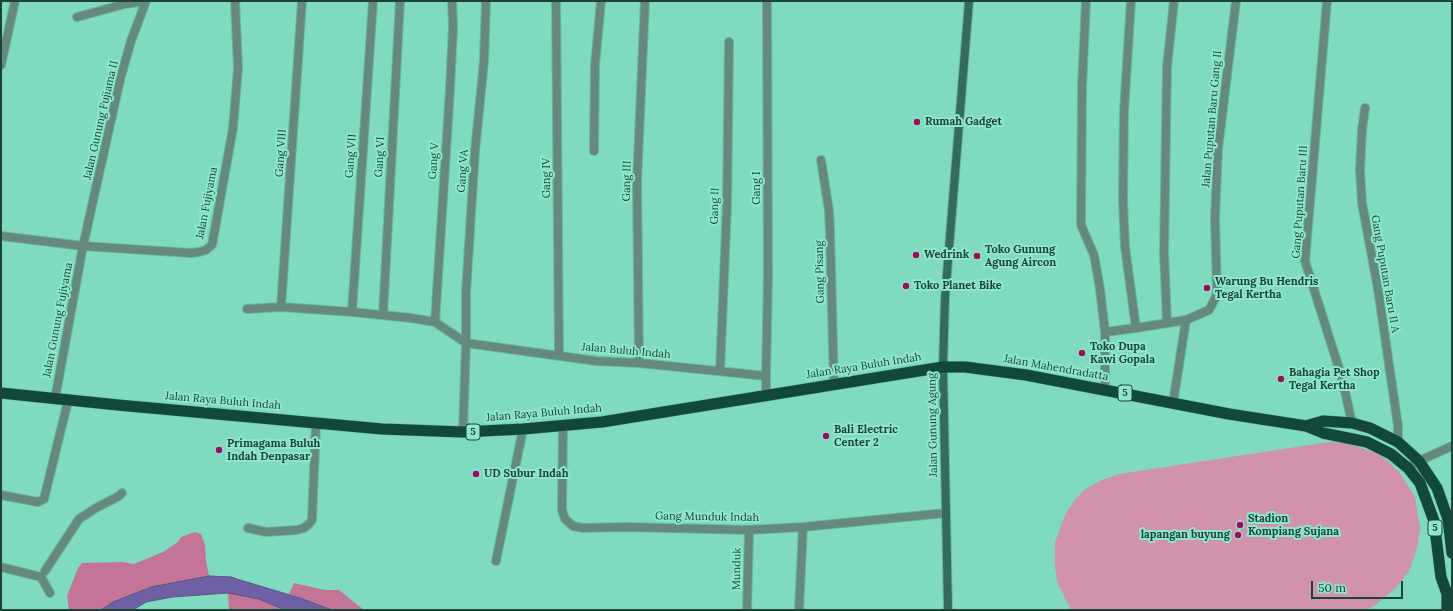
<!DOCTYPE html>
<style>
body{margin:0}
#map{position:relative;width:1453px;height:611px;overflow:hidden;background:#80dac0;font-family:Lora,serif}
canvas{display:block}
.frame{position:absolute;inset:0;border:2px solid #1d4338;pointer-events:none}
.scale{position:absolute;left:1311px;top:581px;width:92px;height:18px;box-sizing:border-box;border:2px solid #1d4338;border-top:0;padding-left:5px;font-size:12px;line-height:14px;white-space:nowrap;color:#1d4338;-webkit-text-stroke:3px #8de7cc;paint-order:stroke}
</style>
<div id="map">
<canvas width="1453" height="611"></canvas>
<div class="frame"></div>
<div class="scale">50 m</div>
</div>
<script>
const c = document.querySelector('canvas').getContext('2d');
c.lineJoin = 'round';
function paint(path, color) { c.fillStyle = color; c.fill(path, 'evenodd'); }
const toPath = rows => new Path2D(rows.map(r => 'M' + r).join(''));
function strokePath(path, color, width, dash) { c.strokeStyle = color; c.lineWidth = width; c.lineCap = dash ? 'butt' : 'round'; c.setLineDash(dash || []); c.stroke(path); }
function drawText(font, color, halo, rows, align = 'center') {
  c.font = font + ' Lora,serif'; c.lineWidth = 4; c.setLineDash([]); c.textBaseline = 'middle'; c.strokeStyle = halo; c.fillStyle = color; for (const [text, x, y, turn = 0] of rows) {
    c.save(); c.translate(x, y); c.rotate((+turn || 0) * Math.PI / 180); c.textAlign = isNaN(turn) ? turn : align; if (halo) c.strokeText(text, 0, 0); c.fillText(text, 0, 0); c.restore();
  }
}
const green = toPath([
 [1329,442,1347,443,1373,452,1383,457,1400,473,1415,497,1420,528,1417,549,1409,571,1395,589,1374,606,1366,610,1071,610,1057,582,1055,567,1055,542,1065,515,1074,501,1084,490,1100,481,1119,474]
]);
const forest = toPath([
 [195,532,201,534,205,545,206,561,209,576,151,587,113,602,101,610,69,610,67,596,78,568,82,563,123,562,134,564,163,552,178,542,181,537],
 [294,583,325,590,339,590,364,610,332,610,289,594],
 [228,593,259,599,285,610,229,610]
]);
const water = toPath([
 [209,576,231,577,240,580,300,598,332,610,285,610,259,599,228,593,172,597,146,602,133,610,101,610,113,602,151,587,209,576]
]);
const minor = toPath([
 [486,1,484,61,475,151,466,293,466,343,596,361,639,363,766,376,766,394],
 [556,1,559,355],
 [1086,1,1082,87,1081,225,1094,255,1100,289,1105,332],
 [1131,1,1124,111,1123,200,1125,247,1136,328],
 [1327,1,1305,261,1342,378,1352,423],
 [77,17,125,4,145,1],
 [1,65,15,1],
 [1365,108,1362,130,1360,170,1362,203,1378,289,1398,426,1398,442],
 [594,151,595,65,601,1],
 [821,160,829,211,830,232,834,384],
 [1,236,83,246,191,253,199,252,206,250,212,245,233,128,238,68,235,1],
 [281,307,302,1],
 [247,309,281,307,352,312,411,318,435,322,466,343,463,432],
 [352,312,373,1],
 [383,315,400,1],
 [435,322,450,89,453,27,452,1],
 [1167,322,1164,252,1167,67,1174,1],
 [639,363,637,181,645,1],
 [720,371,727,205,729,42],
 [766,376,768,275,767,1],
 [1105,390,1105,332,1136,328,1186,320,1209,310,1216,297,1217,290,1215,218,1218,149,1236,1],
 [55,399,83,246,120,80,131,41,146,1],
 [1173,403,1186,320],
 [563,426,562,510,565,519,573,526,583,528,625,527,749,530,803,527,946,513],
 [1,495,38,502,44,499,68,401],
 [248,528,266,532,297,530,304,528,309,524,312,520,316,423],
 [496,561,523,429],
 [1,567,41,577,50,593],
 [45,571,79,519,96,508,119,496,122,493],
 [747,610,749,530],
 [799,610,803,527]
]);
const tertiary = toPath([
 [1408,468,1419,461,1452,446]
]);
const secondary = toPath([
 [948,610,943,367,945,298,969,1]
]);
const trunk = toPath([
 [1,393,118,405,382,429,463,432,523,429,602,422,943,367,965,367,1026,375,1229,414,1306,426,1323,433,1367,442,1391,454,1408,468,1420,483,1434,521,1441,577,1447,594,1447,610],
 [1306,426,1323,421,1352,423,1370,428,1398,442,1419,461,1437,488,1448,519,1452,553]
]);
const markers = [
 [917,122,4,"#9a0d5f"],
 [916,255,4,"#9a0d5f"],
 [977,256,4,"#9a0d5f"],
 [906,286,4,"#9a0d5f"],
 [1207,288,4,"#9a0d5f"],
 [1082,353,4,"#9a0d5f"],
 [1281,379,4,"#9a0d5f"],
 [826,436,4,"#9a0d5f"],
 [219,450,4,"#9a0d5f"],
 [476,474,4,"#9a0d5f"],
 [1240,525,4,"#9a0d5f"],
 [1238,535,4,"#9a0d5f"]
];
const shields = [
 [1125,393,14],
 [473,432,14],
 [1435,528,14]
];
const shieldNames = [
 ["5",1125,393],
 ["5",473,432],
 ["5",1435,528]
];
const streetNames = [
 ["Jalan Puputan Baru Gang II",1212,119,-85],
 ["Jalan Gunung Fujiama II",101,120,-77],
 ["Gang VIII",281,153,-86],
 ["Gang VII",351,156,-86],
 ["Gang VI",380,157,-87],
 ["Gang V",434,161,-86],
 ["Gang VA",463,171,-86],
 ["Gang IV",547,178,-90],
 ["Gang III",627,181,-89],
 ["Gang I",757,188,-90],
 ["Gang Puputan Baru III",1300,202,-86],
 ["Jalan Fujiyama",207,203,-79],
 ["Gang II",715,206,-89],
 ["Gang Pisang",820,272,-91],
 ["Gang Puputan Baru II A",1385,274,80],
 ["Jalan Gunung Fujiyama",58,320,-79],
 ["Jalan Buluh Indah",626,351,5],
 ["Jalan Raya Buluh Indah",864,366,-9],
 ["Jalan Mahendradatta",1056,368,10],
 ["Jalan Raya Buluh Indah",223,401,5],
 ["Jalan Raya Buluh Indah",544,413,-5],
 ["Jalan Gunung Agung",933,425,-91],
 ["Gang Munduk Indah",707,517,1],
 ["Munduk",737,569,-89]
];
const poiNames = [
 ["Rumah Gadget",925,122],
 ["Toko Gunung",985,250],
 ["Agung Aircon",985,263],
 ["Wedrink",924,255],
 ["Warung Bu Hendris",1215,282],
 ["Tegal Kertha",1215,295],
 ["Toko Planet Bike",914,286],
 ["Toko Dupa",1090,347],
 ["Kawi Gopala",1090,360],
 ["Bahagia Pet Shop",1289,373],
 ["Tegal Kertha",1289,386],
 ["Bali Electric",834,430],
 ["Center 2",834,443],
 ["Primagama Buluh",227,444],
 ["Indah Denpasar",227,457],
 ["UD Subur Indah",484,474],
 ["Stadion",1248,519],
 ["Kompiang Sujana",1248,532],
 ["lapangan buyung",1230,535,"right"]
];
paint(green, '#d092ac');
paint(forest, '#c47497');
paint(water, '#6f5fa5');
strokePath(water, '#565784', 1);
strokePath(minor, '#68b69f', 10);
strokePath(tertiary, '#68b69f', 10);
strokePath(secondary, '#68b69f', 10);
strokePath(trunk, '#68b69f', 12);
strokePath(minor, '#66897e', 8);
strokePath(tertiary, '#66897e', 8);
strokePath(secondary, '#346b5b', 8);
strokePath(trunk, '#12483a', 11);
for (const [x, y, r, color] of markers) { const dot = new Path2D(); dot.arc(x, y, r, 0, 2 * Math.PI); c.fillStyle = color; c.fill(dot); strokePath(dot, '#8de7cc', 1.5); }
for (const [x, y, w] of shields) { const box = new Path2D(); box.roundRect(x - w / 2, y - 8, w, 16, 3); c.fillStyle = '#8de7cc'; c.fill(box); strokePath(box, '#1d4338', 1); }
drawText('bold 10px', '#1d4338', null, shieldNames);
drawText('11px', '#1d4338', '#8de7cc', streetNames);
drawText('bold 11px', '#1d4338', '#8de7cc', poiNames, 'left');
</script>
